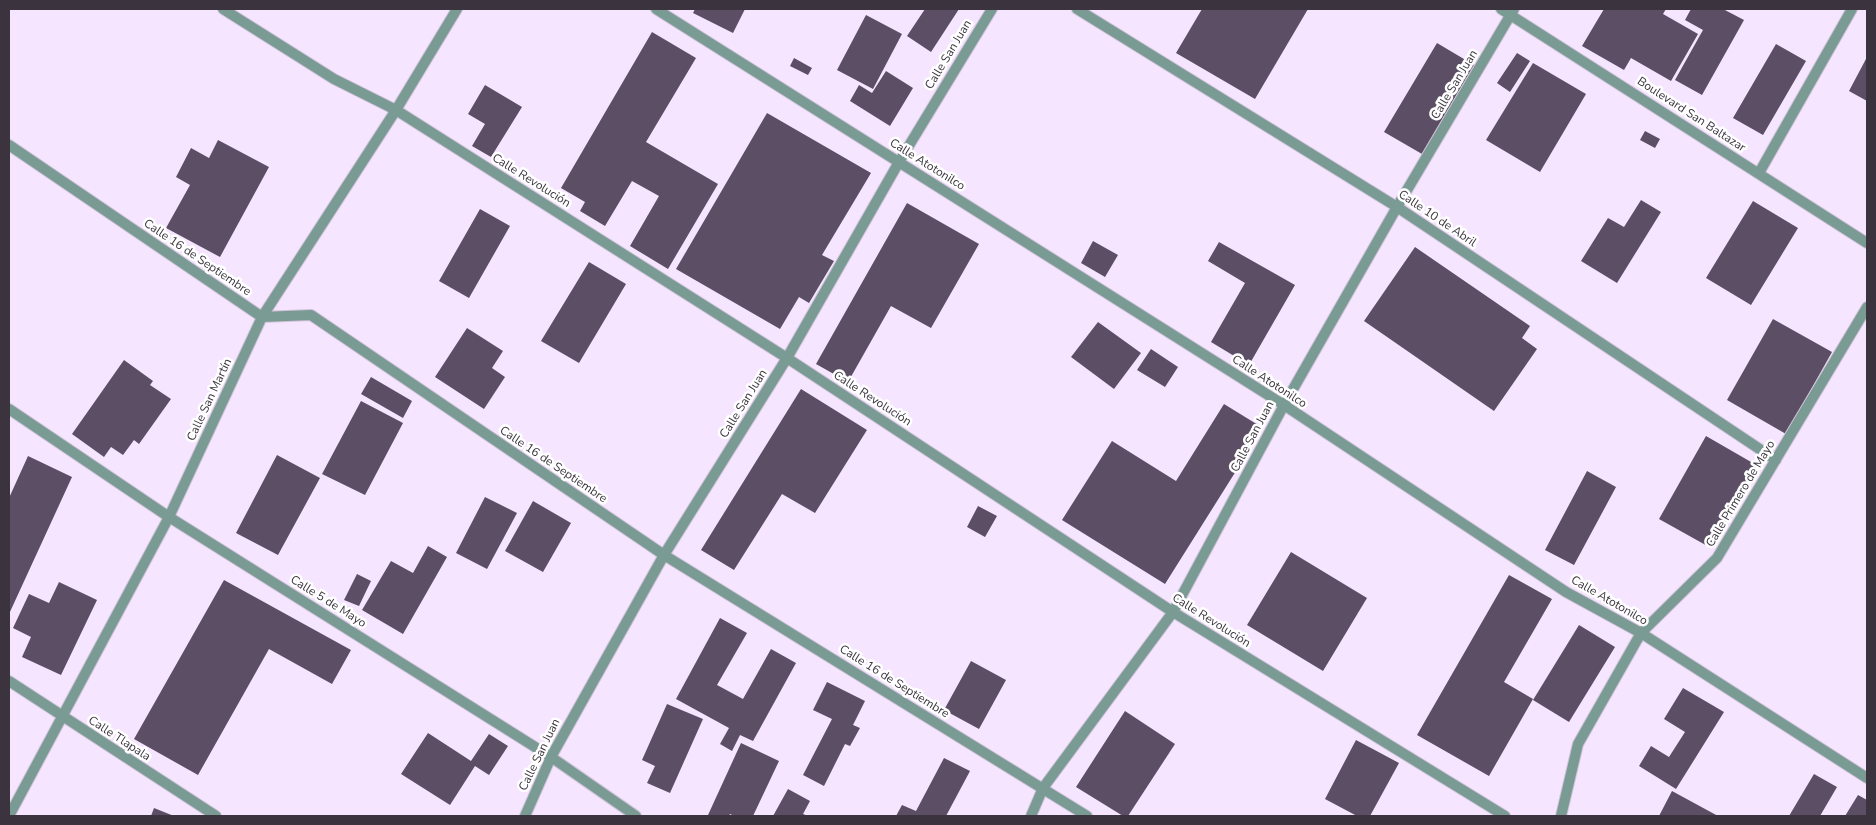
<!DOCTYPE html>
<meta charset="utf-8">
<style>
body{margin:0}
#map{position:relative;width:1876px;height:825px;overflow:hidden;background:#f5e5ff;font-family:"Nunito Sans",sans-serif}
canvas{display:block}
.frame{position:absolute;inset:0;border:10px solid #3b343e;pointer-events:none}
</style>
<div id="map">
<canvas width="1876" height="825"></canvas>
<div class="frame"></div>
</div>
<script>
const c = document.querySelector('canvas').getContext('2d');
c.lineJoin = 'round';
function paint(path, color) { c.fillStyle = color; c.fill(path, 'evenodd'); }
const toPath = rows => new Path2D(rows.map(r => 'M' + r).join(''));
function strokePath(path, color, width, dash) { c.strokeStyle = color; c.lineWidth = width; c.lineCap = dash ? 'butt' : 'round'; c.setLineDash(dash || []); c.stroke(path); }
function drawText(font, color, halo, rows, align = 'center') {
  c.font = font + ' "Nunito Sans",sans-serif'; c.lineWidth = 5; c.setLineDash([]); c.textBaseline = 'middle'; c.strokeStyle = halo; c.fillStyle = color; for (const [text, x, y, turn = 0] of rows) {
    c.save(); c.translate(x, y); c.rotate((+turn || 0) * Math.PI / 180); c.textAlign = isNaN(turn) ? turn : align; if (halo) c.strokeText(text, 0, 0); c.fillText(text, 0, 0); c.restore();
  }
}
const building = toPath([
 [695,9,745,9,733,33,693,13],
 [925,9,959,9,931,52,907,36],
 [1202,9,1308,9,1255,99,1176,53],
 [1604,9,1666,9,1663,14,1698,34,1671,81,1631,58,1624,70,1582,46],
 [1691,9,1723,9,1744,20,1702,95,1675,80,1703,30,1685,20],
 [866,15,902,34,873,89,837,70],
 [652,32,696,58,646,142,718,184,668,269,630,246,659,196,632,181,605,226,580,211,585,202,561,188],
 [1437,43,1474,65,1422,154,1384,132],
 [1776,44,1806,61,1763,135,1733,118],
 [1517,53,1530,61,1510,92,1497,83],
 [1867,57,1867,101,1849,91],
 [794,58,812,68,808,75,790,66],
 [1533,63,1586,94,1540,172,1486,140],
 [886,71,913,88,890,126,850,101,859,85,872,93],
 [485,85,522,107,491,157,472,146,485,124,468,114],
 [767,113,871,173,822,255,834,261,809,303,799,297,780,329,676,269],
 [1645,131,1660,139,1655,148,1640,140],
 [218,140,269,167,220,257,166,228,190,185,176,177,191,148,209,158],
 [1641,200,1661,212,1617,283,1581,261,1608,218,1624,227],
 [1753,201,1798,228,1751,305,1706,278],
 [907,203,979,244,931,328,891,306,848,382,816,364],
 [480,209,510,226,469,298,439,281],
 [1093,241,1118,255,1105,277,1081,263],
 [1219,242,1295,285,1249,365,1211,342,1245,283,1208,261],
 [1415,247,1530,326,1522,338,1537,349,1494,411,1364,321],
 [589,262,626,284,579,363,541,341],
 [1773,319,1832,352,1786,434,1727,400],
 [1098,322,1141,353,1114,389,1071,357],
 [467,328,503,351,492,368,505,377,484,409,435,377],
 [1151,349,1178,367,1165,387,1137,370],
 [124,360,153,381,150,385,171,399,139,444,134,440,123,455,111,447,104,457,72,434],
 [371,377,412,401,403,418,361,394],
 [801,389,867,430,815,513,782,494,734,570,701,550],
 [361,401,403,423,365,495,322,474],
 [1224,404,1263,428,1165,584,1062,520,1112,441,1176,481],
 [1706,436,1758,466,1711,548,1659,519],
 [277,455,320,478,278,555,236,533],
 [28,456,72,477,9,614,9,498],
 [1587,471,1616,487,1574,565,1545,550],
 [485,497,517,513,487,569,456,553],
 [533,501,571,523,543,572,505,551],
 [978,506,997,516,985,537,967,527],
 [428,546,447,557,403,634,362,610,391,561,413,573],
 [1291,552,1367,598,1323,671,1247,625],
 [357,574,371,581,359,606,344,600],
 [1509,575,1552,599,1504,682,1533,699,1489,776,1417,735],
 [224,580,351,650,332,684,269,649,198,775,134,739],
 [59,582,97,600,61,675,22,657,31,637,13,628,29,594,49,603],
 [720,618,747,633,717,685,743,699,771,649,796,663,753,741,740,735,732,751,720,744,729,728,676,699],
 [1579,625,1615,647,1569,722,1533,700],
 [971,661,1006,680,979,729,944,710],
 [827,682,865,701,853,725,860,728,850,746,845,744,824,786,803,775,832,719,813,710],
 [1683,688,1724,712,1676,789,1639,766,1651,746,1669,757,1685,732,1664,719],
 [667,704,703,719,670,793,647,783,655,766,642,760],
 [1125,711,1175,744,1128,816,1123,816,1076,787],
 [428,733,471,761,489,734,508,746,489,775,475,766,450,805,401,774],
 [1356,740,1399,763,1370,816,1357,816,1325,799],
 [741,743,779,761,753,816,734,816,730,814,729,816,712,816,708,815],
 [944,758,970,771,946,816,896,816,902,805,916,811],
 [1814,774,1837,787,1820,816,1789,816],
 [788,789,810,801,803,814,808,816,773,816],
 [1672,791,1718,816,1659,816],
 [1858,795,1867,800,1867,816,1845,816],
 [154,808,174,816,151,816]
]);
const minor = toPath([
 [223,9,334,79,396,110,787,358,1173,612,1505,816],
 [656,9,1284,405,1566,592,1641,633,1867,778],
 [1077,9,1397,207,1776,460],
 [1501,9,1867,243],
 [9,145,262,317,311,315,664,555,1087,816],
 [1759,173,1852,9],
 [9,409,169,517,551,757,636,816],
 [9,681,216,816],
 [9,816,169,517,262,317,396,110,457,9],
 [525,816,551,757,664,555,787,358,899,162,992,9],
 [1031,816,1043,788,1173,612,1284,405,1397,207,1514,9],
 [1561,816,1578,744,1641,633,1717,558,1867,307]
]);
const streetNames = [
 ["Calle San Juan",949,55,-59],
 ["Calle San Juan",1455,85,-59],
 ["Boulevard San Baltazar",1691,115,33],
 ["Calle Atotonilco",927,165,32],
 ["Calle Revolución",531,181,32],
 ["Calle 10 de Abril",1437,219,34],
 ["Calle 16 de Septiembre",197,258,34],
 ["Calle Atotonilco",1269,382,33],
 ["Calle Revolución",872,399,33],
 ["Calle San Martín",210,400,-65],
 ["Calle San Juan",744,404,-58],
 ["Calle San Juan",1253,437,-62],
 ["Calle 16 de Septiembre",553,465,34],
 ["Calle Primero de Mayo",1741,494,-59],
 ["Calle Atotonilco",1609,601,30],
 ["Calle 5 de Mayo",328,602,32],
 ["Calle Revolución",1211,621,32],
 ["Calle 16 de Septiembre",894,682,32],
 ["Calle Tlapala",119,739,33],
 ["Calle San Juan",540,755,-64]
];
paint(building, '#5c4e64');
strokePath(minor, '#d0c2d8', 12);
strokePath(minor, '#799b93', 10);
drawText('12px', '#3b343e', '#fff', streetNames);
</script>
